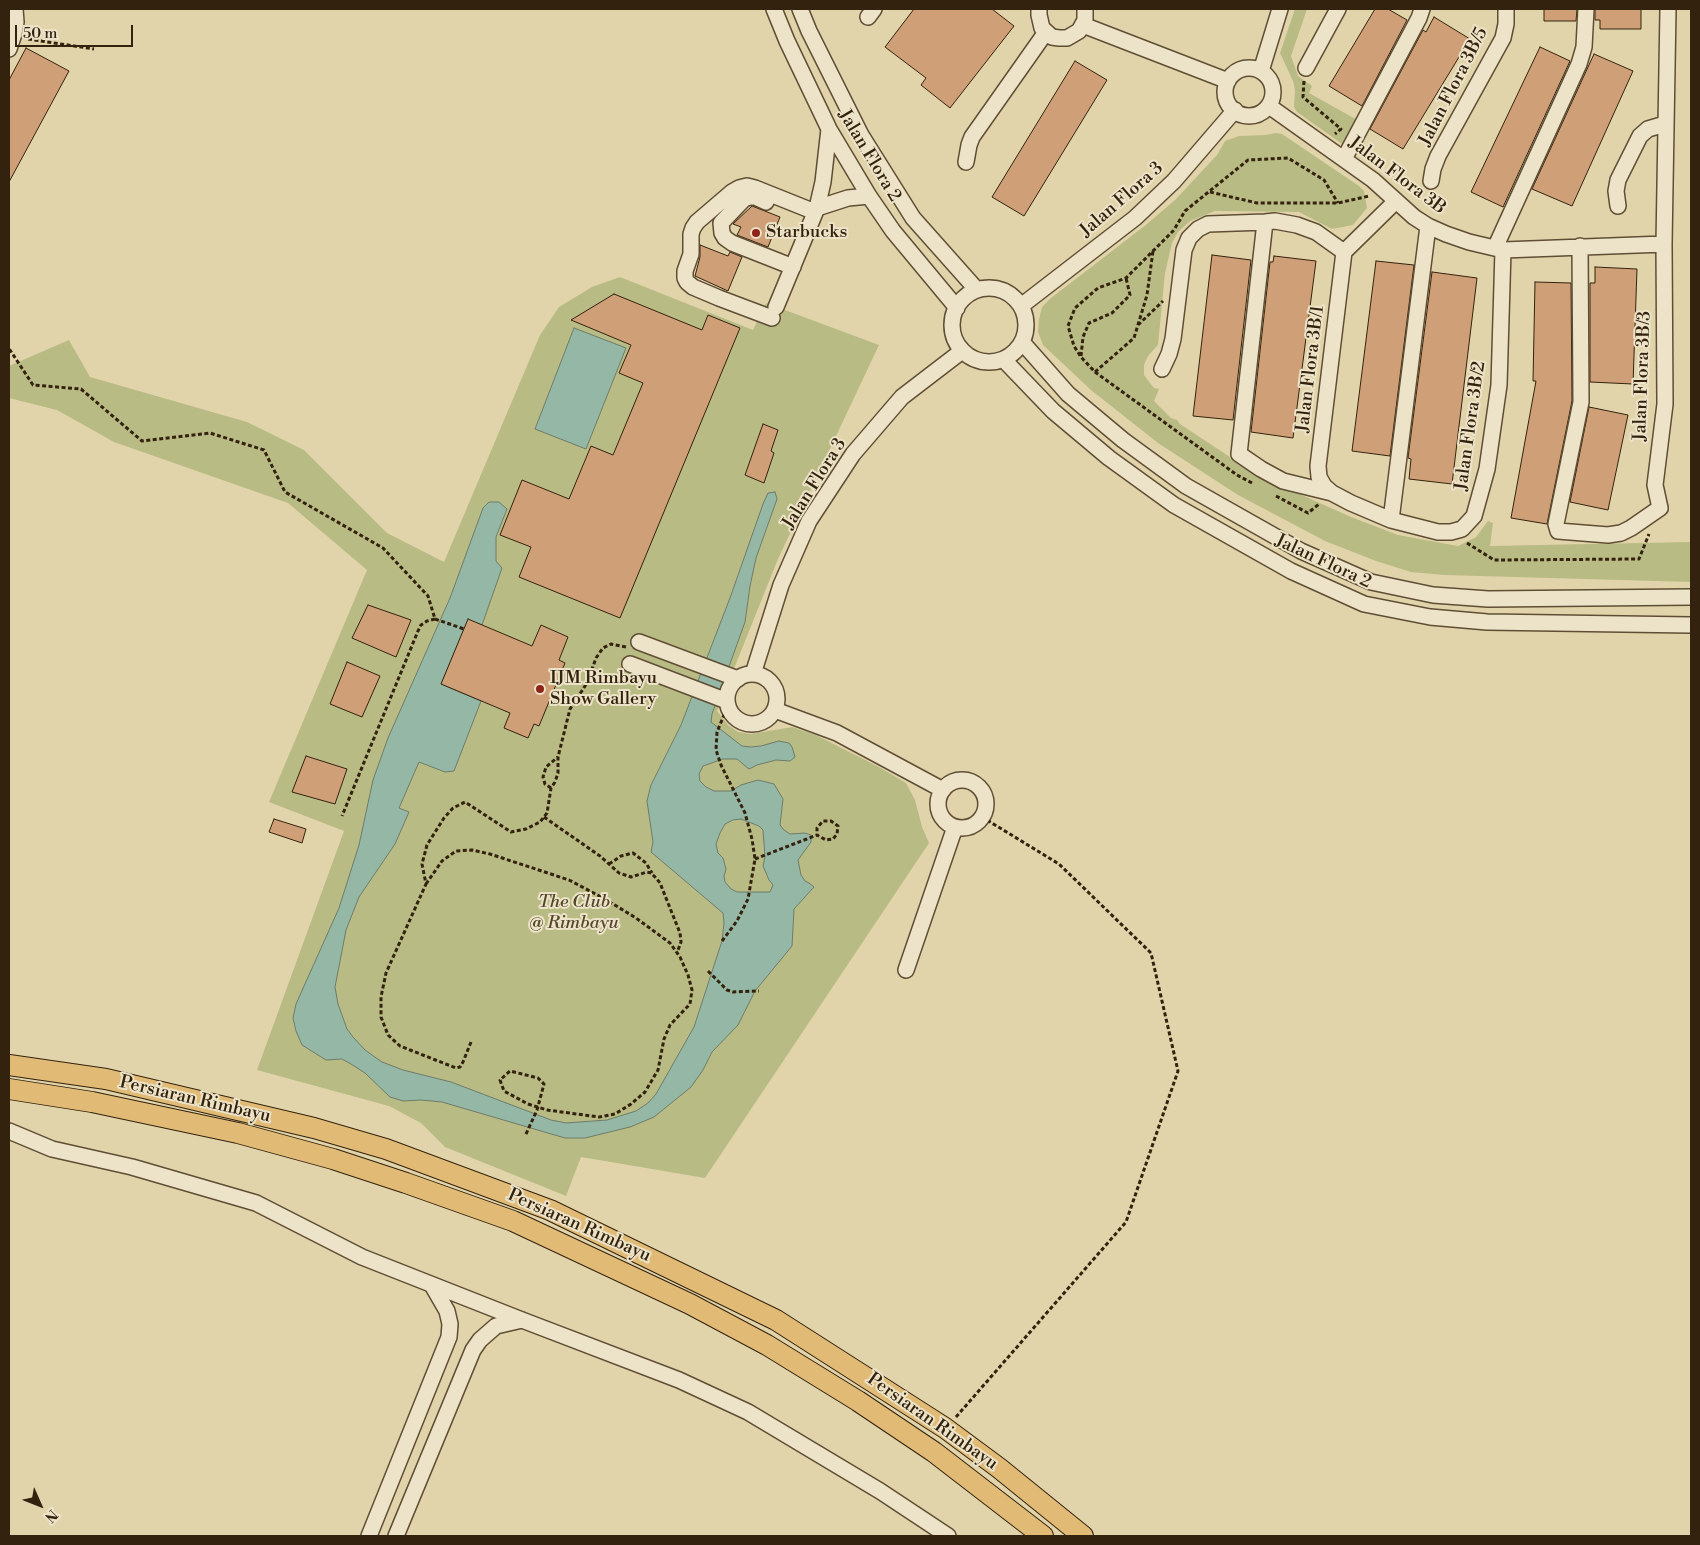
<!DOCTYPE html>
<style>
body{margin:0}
#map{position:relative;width:1700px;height:1545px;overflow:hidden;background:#e2d4aa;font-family:"Libre Bodoni",serif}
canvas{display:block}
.frame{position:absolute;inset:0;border:10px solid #33220d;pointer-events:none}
.north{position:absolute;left:15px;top:1480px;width:50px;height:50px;-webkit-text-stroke:4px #ece3c8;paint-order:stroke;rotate:134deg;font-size:14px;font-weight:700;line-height:20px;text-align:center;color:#33220d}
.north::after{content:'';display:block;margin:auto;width:18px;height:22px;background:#33220d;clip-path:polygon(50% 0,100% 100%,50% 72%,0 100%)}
.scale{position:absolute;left:15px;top:25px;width:118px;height:22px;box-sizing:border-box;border:2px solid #33220d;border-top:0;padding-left:6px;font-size:15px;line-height:18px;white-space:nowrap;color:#33220d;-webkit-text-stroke:4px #ece3c8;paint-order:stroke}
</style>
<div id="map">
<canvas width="1700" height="1545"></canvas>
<div class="frame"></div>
<div class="north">N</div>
<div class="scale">50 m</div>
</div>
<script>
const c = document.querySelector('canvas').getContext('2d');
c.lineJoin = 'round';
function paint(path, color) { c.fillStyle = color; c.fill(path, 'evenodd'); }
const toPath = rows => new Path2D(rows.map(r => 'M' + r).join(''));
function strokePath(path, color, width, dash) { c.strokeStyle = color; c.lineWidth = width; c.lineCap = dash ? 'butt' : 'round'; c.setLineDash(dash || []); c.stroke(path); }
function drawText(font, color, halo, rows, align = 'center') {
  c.font = font + ' "Libre Bodoni",serif'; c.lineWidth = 4; c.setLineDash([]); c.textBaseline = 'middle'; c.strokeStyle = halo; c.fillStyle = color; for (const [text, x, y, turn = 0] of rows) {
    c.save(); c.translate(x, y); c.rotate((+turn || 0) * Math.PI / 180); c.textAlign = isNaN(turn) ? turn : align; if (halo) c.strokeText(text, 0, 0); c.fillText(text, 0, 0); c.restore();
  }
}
const green = toPath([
 [1295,9,1307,9,1291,56,1298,76,1312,86,1309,93,1359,121,1345,146,1297,112,1294,107,1295,90,1293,81,1280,53],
 [1276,133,1282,134,1359,186,1364,191,1367,208,1353,225,1332,229,1299,212,1215,211,1190,221,1178,232,1172,243,1165,273,1158,345,1148,356,1144,365,1144,375,1154,388,1159,389,1154,401,1171,418,1177,420,1180,424,1257,475,1351,517,1398,535,1458,546,1476,537,1488,521,1493,523,1490,546,1691,542,1691,582,1444,575,1411,572,1376,561,1325,541,1238,495,1158,443,1091,390,1043,345,1038,332,1039,319,1042,307,1051,298,1147,224,1175,200,1217,155,1225,141,1239,136,1265,135],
 [620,277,753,330,766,303,879,345,778,559,717,711,728,725,738,732,751,734,792,727,816,735,879,767,906,783,915,800,922,827,929,843,705,1178,581,1157,566,1196,445,1147,421,1123,389,1106,257,1070,344,831,269,802,367,570,288,503,114,442,57,410,9,398,9,366,69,340,90,377,247,422,304,450,387,533,444,562,540,335,559,307,592,287]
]);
const water = toPath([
 [574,328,626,348,586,449,535,429,574,328],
 [775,492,777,499,756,558,750,586,745,622,712,714,711,722,742,746,751,747,761,746,779,741,789,743,792,747,795,757,790,761,776,760,757,765,749,769,737,759,723,759,703,766,699,774,700,781,706,787,714,791,731,791,741,785,758,780,774,784,783,799,780,825,784,830,790,834,805,833,811,835,811,842,798,860,801,875,805,881,809,883,814,887,794,909,792,946,755,991,738,1025,712,1052,703,1070,691,1087,654,1117,630,1127,585,1138,565,1138,442,1102,421,1100,403,1101,390,1097,365,1073,351,1064,342,1059,326,1060,302,1045,296,1031,293,1018,296,1004,339,908,359,845,373,780,388,738,450,598,483,508,489,502,499,502,507,509,496,537,496,561,502,568,482,625,468,620,441,684,481,701,454,771,445,772,419,762,399,808,409,812,395,844,359,897,346,930,335,987,338,1004,347,1029,353,1037,365,1050,382,1062,403,1070,451,1082,551,1120,566,1123,607,1120,636,1111,648,1103,656,1094,694,1027,722,941,724,923,723,913,651,852,653,842,647,801,651,785,681,725,730,598,763,504,768,493,775,492],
 [741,819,759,826,763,830,765,857,763,866,769,880,773,885,770,892,737,892,731,889,725,882,724,876,726,869,723,858,718,853,716,844,720,833,725,824,733,820,741,819]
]);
const building = toPath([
 [914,9,992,9,1014,26,950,108,921,85,926,78,885,47,914,9],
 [1375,9,1388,9,1407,20,1362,106,1329,86,1375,9],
 [1544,9,1577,9,1576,21,1544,21,1544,9],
 [1595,9,1641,9,1641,29,1600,29,1600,20,1595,20,1595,9],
 [1434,17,1470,39,1403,149,1370,129,1423,30,1426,32,1434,17],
 [1540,47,1570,61,1503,207,1471,192,1540,47],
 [26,48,69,71,9,182,9,80,26,48],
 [1594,54,1633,71,1572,206,1532,189,1594,54],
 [1075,61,1107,80,1024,216,992,197,1075,61],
 [752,206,780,217,768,247,737,235,741,227,733,224,752,206],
 [700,245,728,256,730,252,742,257,728,291,695,276,700,257,700,245],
 [1212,255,1251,260,1233,420,1193,416,1212,255],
 [1274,256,1316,261,1293,438,1251,432,1270,262,1273,262,1274,256],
 [1376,261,1414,265,1390,456,1352,451,1376,261],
 [1595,267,1637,269,1633,384,1590,382,1590,283,1595,283,1595,267],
 [1432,272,1477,278,1452,484,1409,479,1411,459,1408,458,1432,272],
 [1535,282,1571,283,1572,401,1547,524,1511,518,1536,381,1533,381,1535,282],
 [614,294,702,330,708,315,740,328,620,618,519,577,531,547,500,535,522,480,569,499,591,446,613,455,643,383,619,373,631,345,571,320,614,294],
 [1589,407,1628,415,1608,510,1570,502,1589,407],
 [763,424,778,430,771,451,774,453,764,483,745,475,763,424],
 [368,605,411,620,396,657,352,638,368,605],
 [468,619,532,646,541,625,568,637,559,660,565,663,539,726,534,724,528,738,504,728,510,713,441,684,468,619],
 [347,662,380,676,362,717,330,704,347,662],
 [306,756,347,769,335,804,292,792,306,756],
 [274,819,306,829,302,843,269,832,274,819]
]);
const path = toPath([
 [28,39,94,49],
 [1304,81,1303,97,1341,129,1335,134],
 [1210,192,1257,203,1338,203,1369,196],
 [1138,325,1163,301],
 [9,350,10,350,33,385,81,389,142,441,210,433,264,450,285,492,383,548,428,596,435,619,427,621,421,625,418,631,342,816],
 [1081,356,1083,337,1089,323,1112,313,1130,295,1126,278],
 [1095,372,1134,338,1147,295,1153,251],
 [1252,483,1237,475,1095,372,1081,357,1074,346,1068,326,1075,308,1098,288,1126,278,1174,230,1185,211,1248,160,1288,158,1324,180,1338,203],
 [1276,496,1308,513,1319,504],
 [1467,543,1494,560,1639,559,1649,534],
 [435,619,464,629],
 [551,788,545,784,543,777,546,767,558,757],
 [544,817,600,856,619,873,631,877,647,872,651,873,656,878,660,883,680,933,681,942,677,953],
 [755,859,817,835,826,840,833,839,837,834,838,826,831,821,823,821,817,828,817,835],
 [609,864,621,856,633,853,646,863,652,873],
 [426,884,442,861,456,851,472,850,490,854,569,880,605,899,636,918,670,943,680,957,688,975,692,990,690,1004,670,1025,664,1039,658,1070,645,1092,631,1104,615,1114,599,1117,547,1110],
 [722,941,737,921,748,899,755,859,752,839,745,813,721,765,716,750,717,732,724,715],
 [708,971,727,990,733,992,759,991],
 [471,1042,463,1062,460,1067,456,1068,400,1046,388,1035,381,1017,381,997,386,973,426,884,422,864,427,845,444,818,453,808,465,802,511,832,526,829,540,822,547,813,551,788,555,782,558,773,558,757,570,709,587,683,596,658,603,648,611,644,626,647],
 [526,1134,537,1110,544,1084,538,1078,510,1071,500,1080,504,1091,528,1104],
 [956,1417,1126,1222,1178,1071,1151,953,1059,864,982,817]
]);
const minor = toPath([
 [774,9,787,41,829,129,869,196,893,231,957,308],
 [800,9,809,31,861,135,913,218,977,290],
 [1039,9,1039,15,1042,28,1052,37,1059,38,1067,38,1079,31,1085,20,1085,9],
 [868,17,874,9],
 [1083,25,1228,81],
 [9,49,14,34,16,22,15,9],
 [1306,68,1338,9],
 '1225 92a24 24 0 1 1 48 0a24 24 0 1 1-48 0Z',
 [1261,71,1280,9],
 [1269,106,1373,180,1414,217,1428,226,1446,234,1469,242,1503,250,1664,244],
 [1344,159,1419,18,1422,9],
 [966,162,969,145,972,137,1046,32],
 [1431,181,1433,169,1438,156,1503,38,1506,24,1506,9],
 [1396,201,1344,252,1318,466,1319,477,1324,486,1332,493,1351,503,1391,520,1438,532,1451,532,1462,529,1474,516,1487,469,1499,385,1503,250],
 [766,202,755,197,750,197,744,199,721,223,722,233,725,238,732,243,793,267],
 [1618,206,1616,191,1618,180,1640,136,1648,129,1665,124],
 [817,208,848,198,869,196],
 [1265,222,1239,454,1261,469,1283,481,1332,493],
 [1580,246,1581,402,1556,524,1558,531,1608,535,1621,533,1631,528,1660,508,1655,485,1665,404,1664,244,1668,9],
 [1495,248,1579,64,1584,47,1586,9],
 '952 325a37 37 0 1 1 74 0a37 37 0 1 1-74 0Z',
 [1021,306,1135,218,1174,181,1235,110],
 [776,307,817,208,823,182,829,129],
 [772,318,719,298,693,287,687,282,685,278,685,271,691,254,691,234,693,228,697,222,732,192,739,188,747,186,755,188,815,212],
 [1022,342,1068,394,1123,440,1186,486,1301,551,1371,582,1433,595,1488,599,1691,597],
 [1004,360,1053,411,1109,458,1174,505,1291,571,1364,604,1430,617,1487,622,1691,625],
 [1162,369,1169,354,1173,339,1184,250,1189,238,1198,229,1208,224,1265,222,1275,221,1297,225,1316,232,1344,252],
 [1391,520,1428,226],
 [639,642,738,679],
 [630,664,727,701],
 [753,674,781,585,809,521,853,454,902,397,962,351],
 '727 699a25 25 0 1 1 50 0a25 25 0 1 1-50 0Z',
 [775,710,837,733,943,790],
 '938 804a24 24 0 1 1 48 0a24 24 0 1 1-48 0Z',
 [906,970,955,827],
 [9,1131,52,1149,132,1167,256,1203,362,1257,522,1320,679,1380,748,1412,880,1491,948,1536],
 [369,1536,449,1337,450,1324,447,1311,432,1285],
 [396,1536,473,1350,480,1340,496,1326,522,1320]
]);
const major = toPath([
 [9,1065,106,1079,314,1128,386,1149,550,1210,776,1320,945,1428,999,1468,1083,1536],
 [9,1089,92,1102,238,1133,333,1159,406,1183,513,1221,690,1304,767,1345,858,1401,934,1452,1043,1536]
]);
const pathBridge = toPath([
 [528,1104,547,1110]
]);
const markers = [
 [756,233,5,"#8f2418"],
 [540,689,5,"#8f2418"]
];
const streetNames = [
 ["Jalan Flora 3B/5",1454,87,-63],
 ["Jalan Flora 2",869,156,59],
 ["Jalan Flora 3B",1397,176,37],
 ["Jalan Flora 3",1122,200,-41],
 ["Jalan Flora 3B/1",1311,369,-83],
 ["Jalan Flora 3B/3",1643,376,-88],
 ["Jalan Flora 3B/2",1471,426,-82],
 ["Jalan Flora 3",815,484,-58],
 ["Jalan Flora 2",1323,562,25],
 ["Persiaran Rimbayu",195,1100,13],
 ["Persiaran Rimbayu",579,1226,24],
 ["Persiaran Rimbayu",932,1422,35]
];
const poiNames = [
 ["Starbucks",766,233],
 ["IJM Rimbayu",550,679],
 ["Show Gallery",550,700]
];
const parkNames = [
 ["The Club",574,903],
 ["@ Rimbayu",574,924]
];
paint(green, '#b9bb85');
paint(water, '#95b8a6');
strokePath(water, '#6e7c69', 1);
paint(building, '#cfa078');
strokePath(building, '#33220d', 1);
strokePath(minor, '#5f4e34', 18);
strokePath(major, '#33220d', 22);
strokePath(path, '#33220d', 3, [4, 2.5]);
strokePath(minor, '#ece3c8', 15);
strokePath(major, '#e1ba75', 20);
strokePath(pathBridge, '#33220d', 3, [4, 2.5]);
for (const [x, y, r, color] of markers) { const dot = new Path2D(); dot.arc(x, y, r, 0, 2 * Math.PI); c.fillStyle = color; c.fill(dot); strokePath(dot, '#ece3c8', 2); }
drawText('18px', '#33220d', '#ece3c8', streetNames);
drawText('18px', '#33220d', '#ece3c8', poiNames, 'left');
drawText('italic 18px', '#54482b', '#ece3c8', parkNames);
</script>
